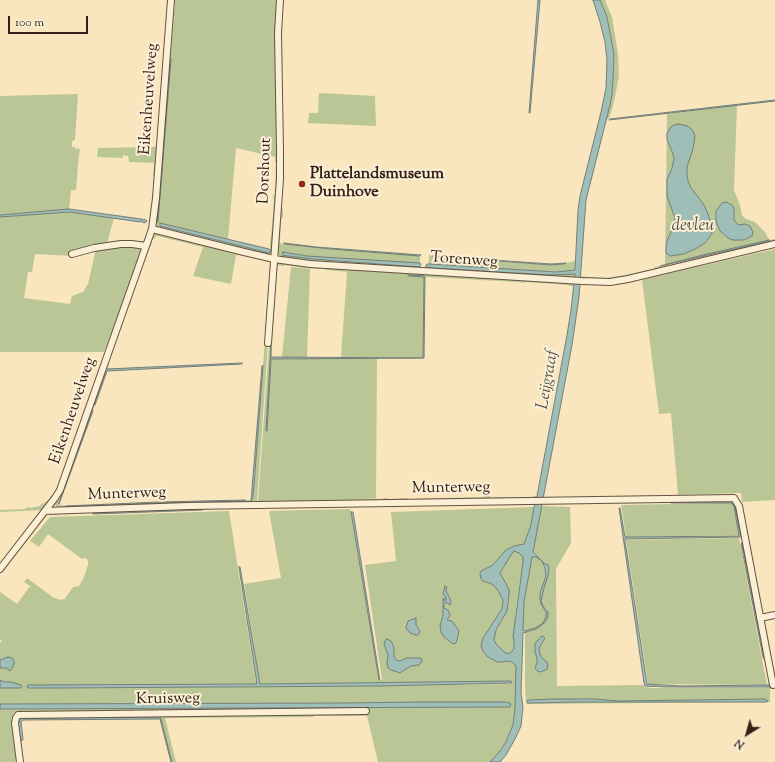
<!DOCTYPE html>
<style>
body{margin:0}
#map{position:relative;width:775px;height:762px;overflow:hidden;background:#f9e6be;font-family:"Sorts Mill Goudy",serif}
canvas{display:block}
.north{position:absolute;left:727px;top:714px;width:40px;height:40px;-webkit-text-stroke:3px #fbefd5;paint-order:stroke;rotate:217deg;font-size:11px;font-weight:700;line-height:16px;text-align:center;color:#332119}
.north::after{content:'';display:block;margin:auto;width:14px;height:18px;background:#332119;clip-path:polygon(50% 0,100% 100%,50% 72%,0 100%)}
.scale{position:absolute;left:8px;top:16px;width:80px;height:18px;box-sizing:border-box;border:2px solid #332119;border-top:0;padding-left:5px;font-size:12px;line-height:14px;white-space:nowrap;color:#332119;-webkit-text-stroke:3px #fbefd5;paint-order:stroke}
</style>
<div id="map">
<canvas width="775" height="762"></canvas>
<div class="north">N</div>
<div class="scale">100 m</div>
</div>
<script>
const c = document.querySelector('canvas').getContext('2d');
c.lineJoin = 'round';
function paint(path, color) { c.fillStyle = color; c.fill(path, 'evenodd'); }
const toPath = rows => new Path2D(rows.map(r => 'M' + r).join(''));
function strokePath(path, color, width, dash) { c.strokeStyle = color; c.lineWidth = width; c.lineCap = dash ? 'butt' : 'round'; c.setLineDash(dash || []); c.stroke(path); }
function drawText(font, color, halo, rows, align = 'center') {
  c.font = font + ' "Sorts Mill Goudy",serif'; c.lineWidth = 4; c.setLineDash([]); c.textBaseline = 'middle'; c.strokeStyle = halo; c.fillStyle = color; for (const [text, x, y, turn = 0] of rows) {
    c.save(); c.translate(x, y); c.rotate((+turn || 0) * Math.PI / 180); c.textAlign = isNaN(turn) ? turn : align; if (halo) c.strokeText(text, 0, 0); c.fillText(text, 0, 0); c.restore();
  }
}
const green = toPath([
 [174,0,171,54,175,0,278,0,278,178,276,191,274,191,275,190,276,163,275,162,275,157,236,148,228,239,161,223,159,225,160,227,270,253,270,242,272,228,274,201,273,195,277,197,273,252,269,255,157,228,155,224],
 [170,59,171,59,158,222,157,222,160,195],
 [600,0,605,0,612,17,618,54,619,76,614,102,609,119,606,119,612,94,614,64,614,54,607,17],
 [319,93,375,96,376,126,308,123,309,113,318,113],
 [78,94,75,140,72,141,72,147,75,147,75,149,79,148,80,152,79,154,76,190,71,190,69,209,0,215,0,96],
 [737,105,734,190,740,205,742,215,746,219,755,222,765,232,769,240,775,239,775,243,610,280,580,280,581,276,589,277,606,278,625,275,654,269,654,267,660,266,661,267,770,241,769,240,751,244,665,265,667,114],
 [671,127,693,149,687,167,687,175,688,181,691,188,704,205,708,214,712,227,712,233,709,238,705,243,697,248,684,254,670,256,666,247,667,241,674,225,675,218,671,207,667,180,672,168,674,159,673,154,667,139,667,133],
 [734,208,734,220,737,225,739,225,726,237,721,232,716,220,716,211],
 [155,146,158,146,156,175,155,176,153,176,154,163,129,162,128,156,123,155,123,158,97,157,98,148,155,147],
 [280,209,283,209,283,218,281,219,280,242,281,244,331,249,420,255,420,264,307,256,284,252,282,255,288,256,313,259,417,267,420,266,421,264,421,267,420,269,306,262,281,258,277,252],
 [70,212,114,218,107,243,123,240,123,242,90,248,72,253,72,256,35,254,32,272,28,272,24,298,70,304,72,296,83,292,88,284,96,249,122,245,139,246,141,247,143,249,99,375,96,375,97,374,103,359,112,332,104,352,0,352,0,217],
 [155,234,159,234,237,252,238,256,237,255,213,250,236,255,231,284,193,276,203,247,157,236,151,241,152,241,151,246,150,246,130,301,131,301,130,305,128,306,108,363,109,364,107,369,106,370,93,405,95,405,93,410,89,419,59,503,60,505,65,506,66,507,160,503,244,501,245,500,253,500,265,339,267,339,268,343,257,501,255,502,57,508,55,504,56,501,151,238],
 [775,249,775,500,742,502,741,493,678,495,671,413,659,414,642,280,675,272],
 [429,255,433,256,433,257,551,265,563,264,566,263,575,261,575,270,556,272,429,264],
 [275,262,574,282,573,286,568,286,569,286,569,285,525,282,524,283,518,282,425,277,409,275,409,276,424,277,423,358,341,357,347,272,349,272,326,270,325,269,304,268,285,265,284,266,276,265,277,265,271,359,377,358,376,498,360,498,383,499,383,498,388,498,388,499,408,498,408,499,484,497,484,496,490,496,490,497,533,497,533,496,537,496,536,499,258,502],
 [427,264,426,265,427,267,431,268,550,275,574,273,574,279,425,268,425,266],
 [291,267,310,269,307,357,282,357],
 [68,455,70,455,58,491,43,510,0,512,0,510,25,509,27,508,26,507,29,507,29,508,41,506,40,505,49,500,53,495,59,484],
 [730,503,733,505,734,507,739,535,626,537,621,505],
 [541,506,570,507,571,543,556,569,557,686,643,685,645,687,653,688,770,688,770,702,526,704,525,684,525,632,531,631,542,625,548,616,547,609,543,606,541,601,544,588,548,576,548,565,543,563,545,568,546,576,540,593,540,599,541,604,546,612,546,620,543,623,535,628,528,631,523,630,524,602,532,557,536,557,542,561,542,560,533,552],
 [542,636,545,638,539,648,540,654,542,658,546,661,541,672,536,671,535,668,537,663,537,657],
 [595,699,618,701,765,699,767,702,577,702,528,703],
 [534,507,531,525,524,544,514,546,506,550,493,565,481,571,480,573,483,581,492,584,497,589,503,600,502,609,483,638,488,657,497,662,503,662,506,661,512,662,516,666,515,708,513,725,506,742,500,751,490,762,378,762,367,716,314,716,313,717,167,718,165,718,176,762,172,762,161,719,160,717,21,719,21,717,365,710,13,713,19,762,15,747,16,762,0,762,0,709,509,707,510,706,423,702,342,703,0,704,0,688,22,688,21,685,4,682,0,680,0,668,6,668,14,664,14,661,12,658,3,658,0,660,0,643,2,641,0,640,0,592,17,604,30,586,24,582,27,578,54,598,55,598,60,600,63,599,64,600,73,587,79,586,84,577,88,565,88,561,87,559,85,558,82,559,48,534,39,547,30,541,50,517,229,511,256,683,260,683,244,584,281,578,269,511,350,509,379,682,382,680,365,565,396,561,391,512],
 [447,587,446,591,451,601,448,603,446,602,444,608,448,610,450,615,447,620,453,622,459,631,458,638,456,643,448,641,444,637,441,632,440,626,443,615,443,598,445,601,446,600,446,597,443,593],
 [384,644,394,649,394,656,396,659,400,661,408,658,420,658,404,671,400,673,395,672,387,658,388,655],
 [511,681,512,682,511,684,380,686,57,688,27,687,28,685,257,684],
 [739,538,767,685,648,684,626,540],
 [514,551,519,553,523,557,523,562,516,608,514,649,509,654,504,652,496,644,494,641,496,630,503,619,508,607,508,604,500,573,511,555]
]);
const water = toPath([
 [538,0,540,0,530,113,529,113,538,0],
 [593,0,600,0,607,17,614,54,613,79,612,94,610,105,586,200,579,297,572,345,533,552,545,564,548,565,549,567,548,576,544,588,541,601,543,606,548,612,548,616,546,621,542,625,536,629,523,633,521,693,523,707,521,726,515,739,506,755,500,762,490,762,500,751,506,742,513,725,515,708,516,666,512,662,506,661,503,662,497,662,488,657,483,651,481,646,483,638,502,609,503,600,497,589,492,584,483,581,481,579,480,573,481,571,493,565,506,550,514,546,524,544,531,525,534,507,537,496,567,335,571,310,575,274,550,275,431,268,427,267,426,266,427,264,429,264,556,272,575,270,578,210,580,196,601,112,606,88,607,60,605,42,600,22,593,0],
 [514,551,519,553,523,557,523,562,513,637,514,641,514,649,509,654,504,652,496,644,494,640,496,630,507,611,509,594,509,589,500,573,511,555,514,551],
 [532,557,536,557,542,561,545,568,546,576,540,593,540,599,541,604,546,612,546,617,543,623,535,628,525,631,523,630,524,602,532,557],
 [170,59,171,59,158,222,157,222,160,195,170,59],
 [775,100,775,101,609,120,610,119,775,100],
 [679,124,687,126,690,128,693,131,695,136,693,149,687,167,687,175,688,181,691,188,699,198,704,205,708,214,712,227,712,233,709,238,705,243,697,248,684,254,670,256,666,253,666,247,667,241,674,225,675,218,667,196,667,180,672,168,674,159,673,154,667,139,667,133,671,127,674,125,679,124],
 [726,202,732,205,734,208,734,220,737,224,739,225,745,224,750,226,753,232,752,236,744,240,733,240,730,239,727,237,721,232,719,229,716,220,716,211,722,203,726,202],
 [69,209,141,219,141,220,142,219,146,220,147,221,145,223,142,222,142,221,140,222,70,212,0,217,0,215,69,209],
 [160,223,269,249,271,251,269,253,160,226,160,223],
 [769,240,770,241,660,266,703,255,769,240],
 [284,243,316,247,421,255,419,256,331,249,284,244,284,243],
 [283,252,307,256,420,263,421,264,420,266,418,267,313,259,288,256,282,255,283,252],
 [433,256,551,264,566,263,563,264,551,265,433,256],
 [408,275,424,276,425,277,424,358,271,359,267,431,266,431,271,345,271,357,423,358,424,277,409,276,408,275],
 [242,363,242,364,107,371,95,405,94,405,106,369,242,363],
 [262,366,263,366,253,498,251,501,262,366],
 [92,410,93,411,59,504,59,503,92,410],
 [245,500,245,501,160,503,65,507,65,506,159,502,245,500],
 [731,501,733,503,735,507,741,537,625,539,625,541,647,684,681,686,769,685,770,685,770,687,667,687,645,686,644,683,619,508,620,508,625,537,739,536,734,506,731,503,671,503,671,502,731,501],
 [163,509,203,509,203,510,93,514,93,513,163,509],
 [351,512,353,512,380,681,379,680,351,512],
 [742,543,765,658,764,659,763,657,741,544,742,543],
 [239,567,240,567,260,684,511,681,512,683,380,686,57,688,28,688,27,687,27,686,28,685,257,684,239,567],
 [445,586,447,587,446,591,451,601,450,605,446,602,444,605,444,608,448,610,450,615,447,620,452,621,459,631,457,640,456,643,453,644,444,637,441,632,440,626,443,615,443,598,445,599,445,601,446,600,446,597,443,594,445,586],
 [416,618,416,625,420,631,418,635,416,635,410,633,406,628,408,621,416,618],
 [542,636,545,638,539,648,540,654,542,658,546,661,548,665,547,669,541,672,537,671,535,668,537,663,537,657,535,653,535,644,537,641,542,636],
 [387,639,391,641,393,645,394,649,394,656,396,660,400,661,407,658,420,658,422,659,422,661,419,665,411,666,400,673,391,670,388,668,387,662,388,655,384,644,385,641,387,639],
 [8,657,12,658,14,661,14,664,11,670,10,671,6,668,0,668,0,660,8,657],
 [0,680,4,682,11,682,21,685,22,686,21,688,0,688,0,680],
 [553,699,595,699,618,701,765,699,768,701,767,702,577,702,531,703,528,703,527,701,529,700,553,699],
 [422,702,505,702,510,703,511,704,510,707,509,707,0,709,0,704,342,703,422,702],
 [160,717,161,719,172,762,171,762,160,719,23,720,21,722,23,739,22,741,20,739,18,725,20,719,22,718,160,717]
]);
const minor = toPath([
 [152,229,244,252,274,259,310,264,582,281,610,282,628,279,775,244],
 [72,254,94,248,121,244,132,244,146,246],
 [268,343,280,179,280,150,278,33,280,0],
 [45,511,188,506,734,498,739,506,773,685],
 [0,569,55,498,60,490,152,229,156,198,171,0],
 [760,618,775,615],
 [20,762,15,723,16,718,18,715,366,711]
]);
const markers = [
 [302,184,4,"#8f2418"]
];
const streetNames = [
 ["Eikenheuvelweg",150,99,-86],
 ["Dorshout",266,171,-88],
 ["Torenweg",464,261,4],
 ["Eikenheuvelweg",74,411,-71],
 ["Munterweg",451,489,-1],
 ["Munterweg",127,495,-2],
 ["Kruisweg",168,700,-1]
];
const poiNames = [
 ["Plattelandsmuseum",310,175],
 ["Duinhove",310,193]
];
const waterNames = [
 ["devleu",693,227],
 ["Leijgraaf",549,380,-80]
];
paint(green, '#bac695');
paint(water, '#9ebeb7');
strokePath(water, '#737f78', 1);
strokePath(minor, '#645242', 8);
strokePath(minor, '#fbefd5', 6);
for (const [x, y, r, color] of markers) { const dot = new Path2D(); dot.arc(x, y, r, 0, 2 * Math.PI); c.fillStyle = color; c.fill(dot); strokePath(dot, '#fbefd5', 1.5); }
drawText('16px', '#332119', '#fbefd5', streetNames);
drawText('bold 16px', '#332119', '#fbefd5', poiNames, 'left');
drawText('italic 17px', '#535048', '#fbefd5', waterNames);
</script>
